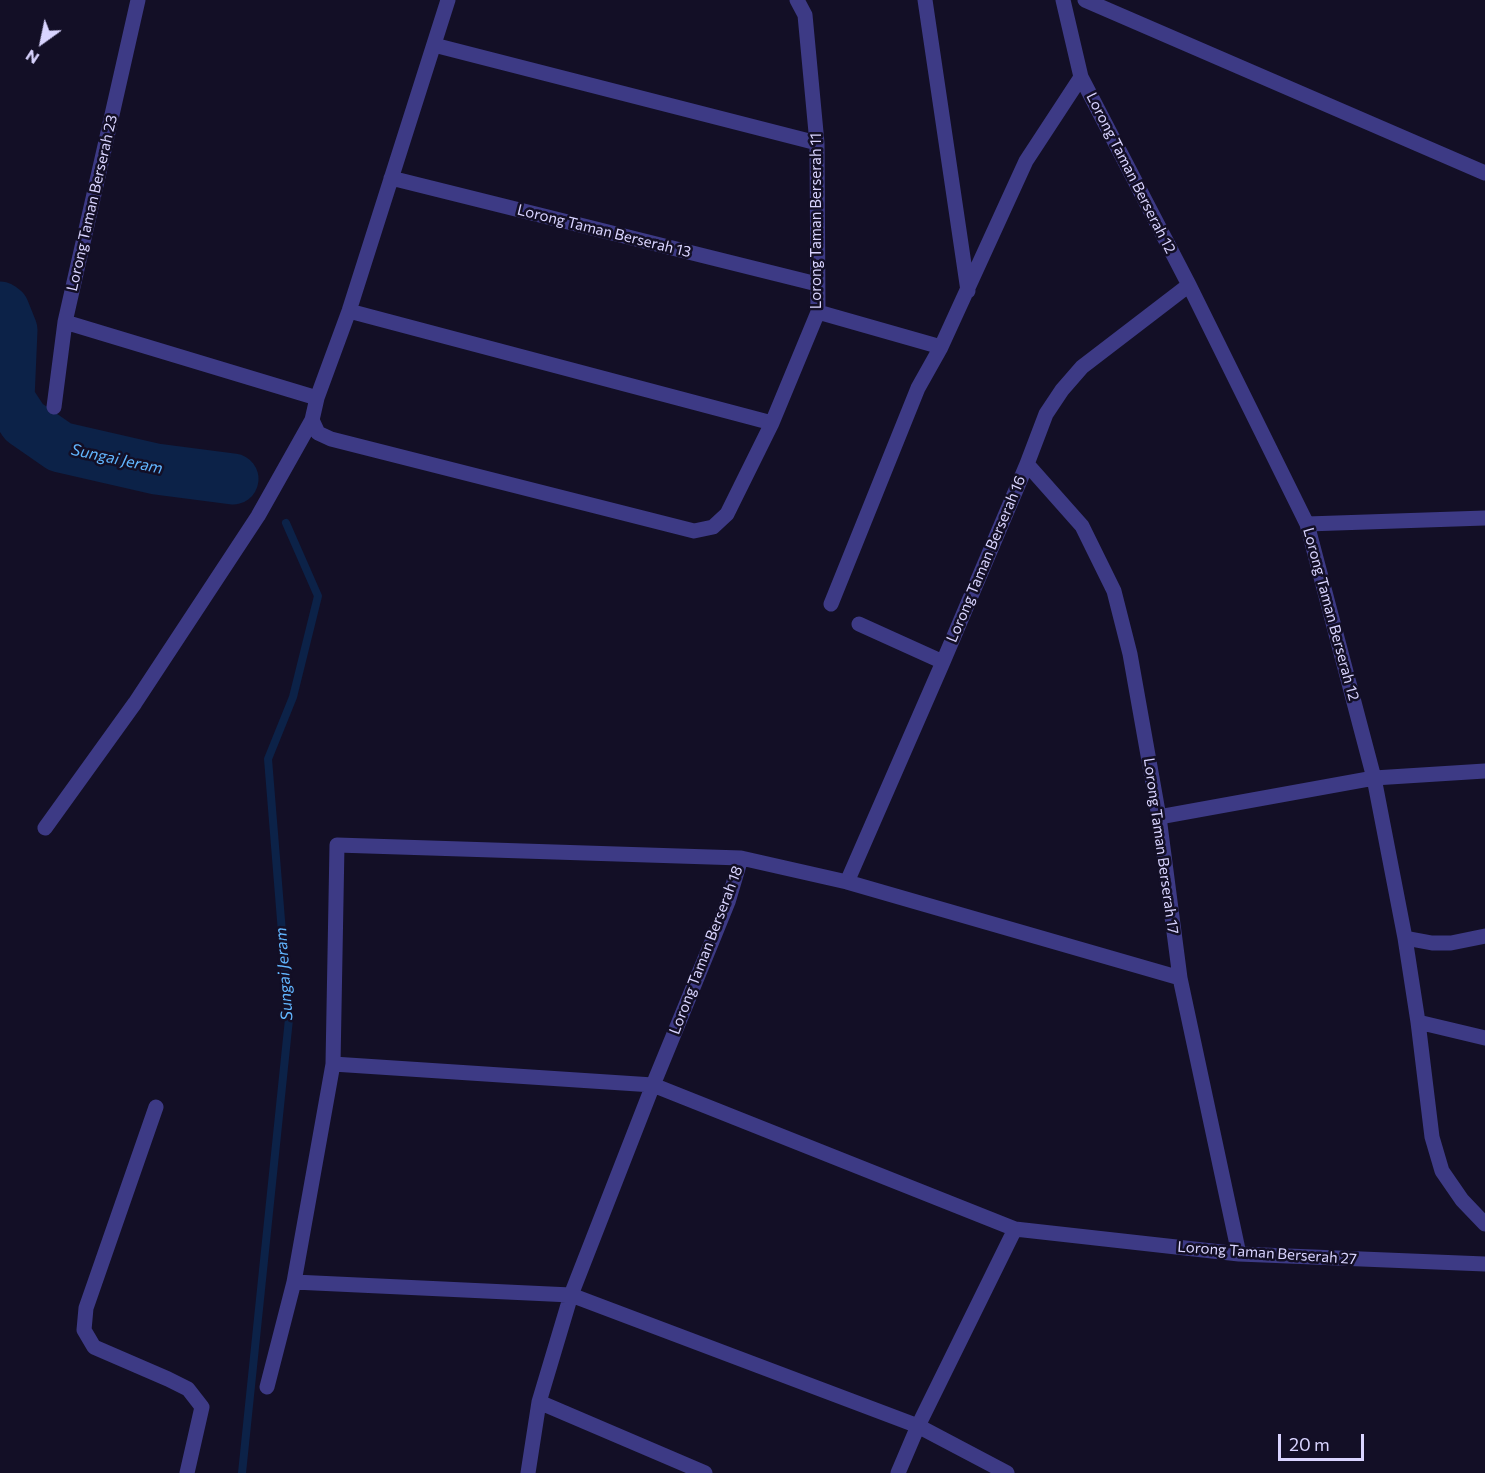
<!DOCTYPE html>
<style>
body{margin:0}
#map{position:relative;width:1485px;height:1473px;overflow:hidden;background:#130f26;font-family:Commissioner,sans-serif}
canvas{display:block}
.north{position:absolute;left:12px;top:12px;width:60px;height:60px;-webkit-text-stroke:4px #130f26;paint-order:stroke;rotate:213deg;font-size:16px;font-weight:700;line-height:24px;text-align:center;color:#d9d4ff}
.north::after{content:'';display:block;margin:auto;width:21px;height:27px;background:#d9d4ff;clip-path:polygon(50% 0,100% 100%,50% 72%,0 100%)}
.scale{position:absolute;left:1278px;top:1434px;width:86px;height:27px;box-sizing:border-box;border:3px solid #d9d4ff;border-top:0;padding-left:8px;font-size:18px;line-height:21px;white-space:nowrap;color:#d9d4ff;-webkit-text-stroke:4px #130f26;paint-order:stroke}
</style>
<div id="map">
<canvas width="1485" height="1473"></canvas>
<div class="north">N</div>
<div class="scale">20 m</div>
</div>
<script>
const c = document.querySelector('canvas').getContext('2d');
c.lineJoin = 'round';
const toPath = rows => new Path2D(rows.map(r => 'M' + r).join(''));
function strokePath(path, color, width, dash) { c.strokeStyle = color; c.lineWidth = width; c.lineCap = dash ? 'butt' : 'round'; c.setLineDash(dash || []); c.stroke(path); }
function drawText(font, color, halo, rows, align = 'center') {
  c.font = font + ' Commissioner,sans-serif'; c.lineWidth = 5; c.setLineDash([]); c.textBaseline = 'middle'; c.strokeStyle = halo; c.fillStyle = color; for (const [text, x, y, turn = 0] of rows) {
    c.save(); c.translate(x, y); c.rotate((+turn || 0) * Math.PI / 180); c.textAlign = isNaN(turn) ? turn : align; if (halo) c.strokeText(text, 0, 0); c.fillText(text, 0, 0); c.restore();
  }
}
const stream = toPath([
 [242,1473,289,1019,268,759,293,697,318,596,286,523]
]);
const river = toPath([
 [0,307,4,310,12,330,9,399,24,422,60,447,156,469,233,479]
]);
const minor = toPath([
 [448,0,349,311,317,398,312,420,318,433,331,439,694,531,713,527,727,514,772,423,818,312,817,143,805,15,797,0],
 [925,0,968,291],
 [1063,0,1081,77,1189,285,1307,524,1374,778,1405,938,1418,1022,1432,1137,1442,1171,1462,1200,1485,1224],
 [1085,0,1485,173],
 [434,45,817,143],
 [391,178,817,284],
 [349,311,772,423],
 [818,312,941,347],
 [65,322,317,398],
 [54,407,65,322,138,0],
 [1027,464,1082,526,1114,591,1130,654,1159,817,1180,978,1239,1254],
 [1307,524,1485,518],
 [831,604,918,388,941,347,1026,161,1081,77],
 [859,624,943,662],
 [1159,817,1374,778,1485,771],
 [45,828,135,703,258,516,312,420],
 [847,882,943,662,1027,464,1046,414,1062,390,1082,367,1189,285],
 [1405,938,1432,943,1451,943,1485,936],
 [1180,978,847,882,741,858,337,845,333,1064,653,1085,1015,1229,1239,1254,1485,1264],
 [1418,1022,1485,1038],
 [156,1107,86,1308,84,1330,94,1347,168,1379,188,1389,202,1407,187,1473],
 [294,1282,571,1295,918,1426,1007,1473],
 [267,1387,294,1282,333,1064],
 [539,1402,705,1473],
 [528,1473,539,1402,571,1295,653,1085,713,939,728,902,741,858],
 [898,1473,918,1426,1015,1229]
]);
const streetNames = [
 ["Lorong Taman Berserah 12",1131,173,63],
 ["Lorong Taman Berserah 23",92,203,-77],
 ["Lorong Taman Berserah 11",816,221,-90],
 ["Lorong Taman Berserah 13",604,231,14],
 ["Lorong Taman Berserah 16",986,559,-67],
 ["Lorong Taman Berserah 12",1331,614,75],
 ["Lorong Taman Berserah 17",1161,846,82],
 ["Lorong Taman Berserah 18",706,950,-69],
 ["Lorong Taman Berserah 27",1267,1253,4]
];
const waterNames = [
 ["Sungai Jeram",117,459,12],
 ["Sungai Jeram",284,974,-94]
];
strokePath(stream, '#0c2248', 8);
strokePath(river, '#0c2248', 51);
strokePath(minor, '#3d3a85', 15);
drawText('15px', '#d9d4ff', '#130f26', streetNames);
drawText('italic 16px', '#62b6ff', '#130f26', waterNames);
</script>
